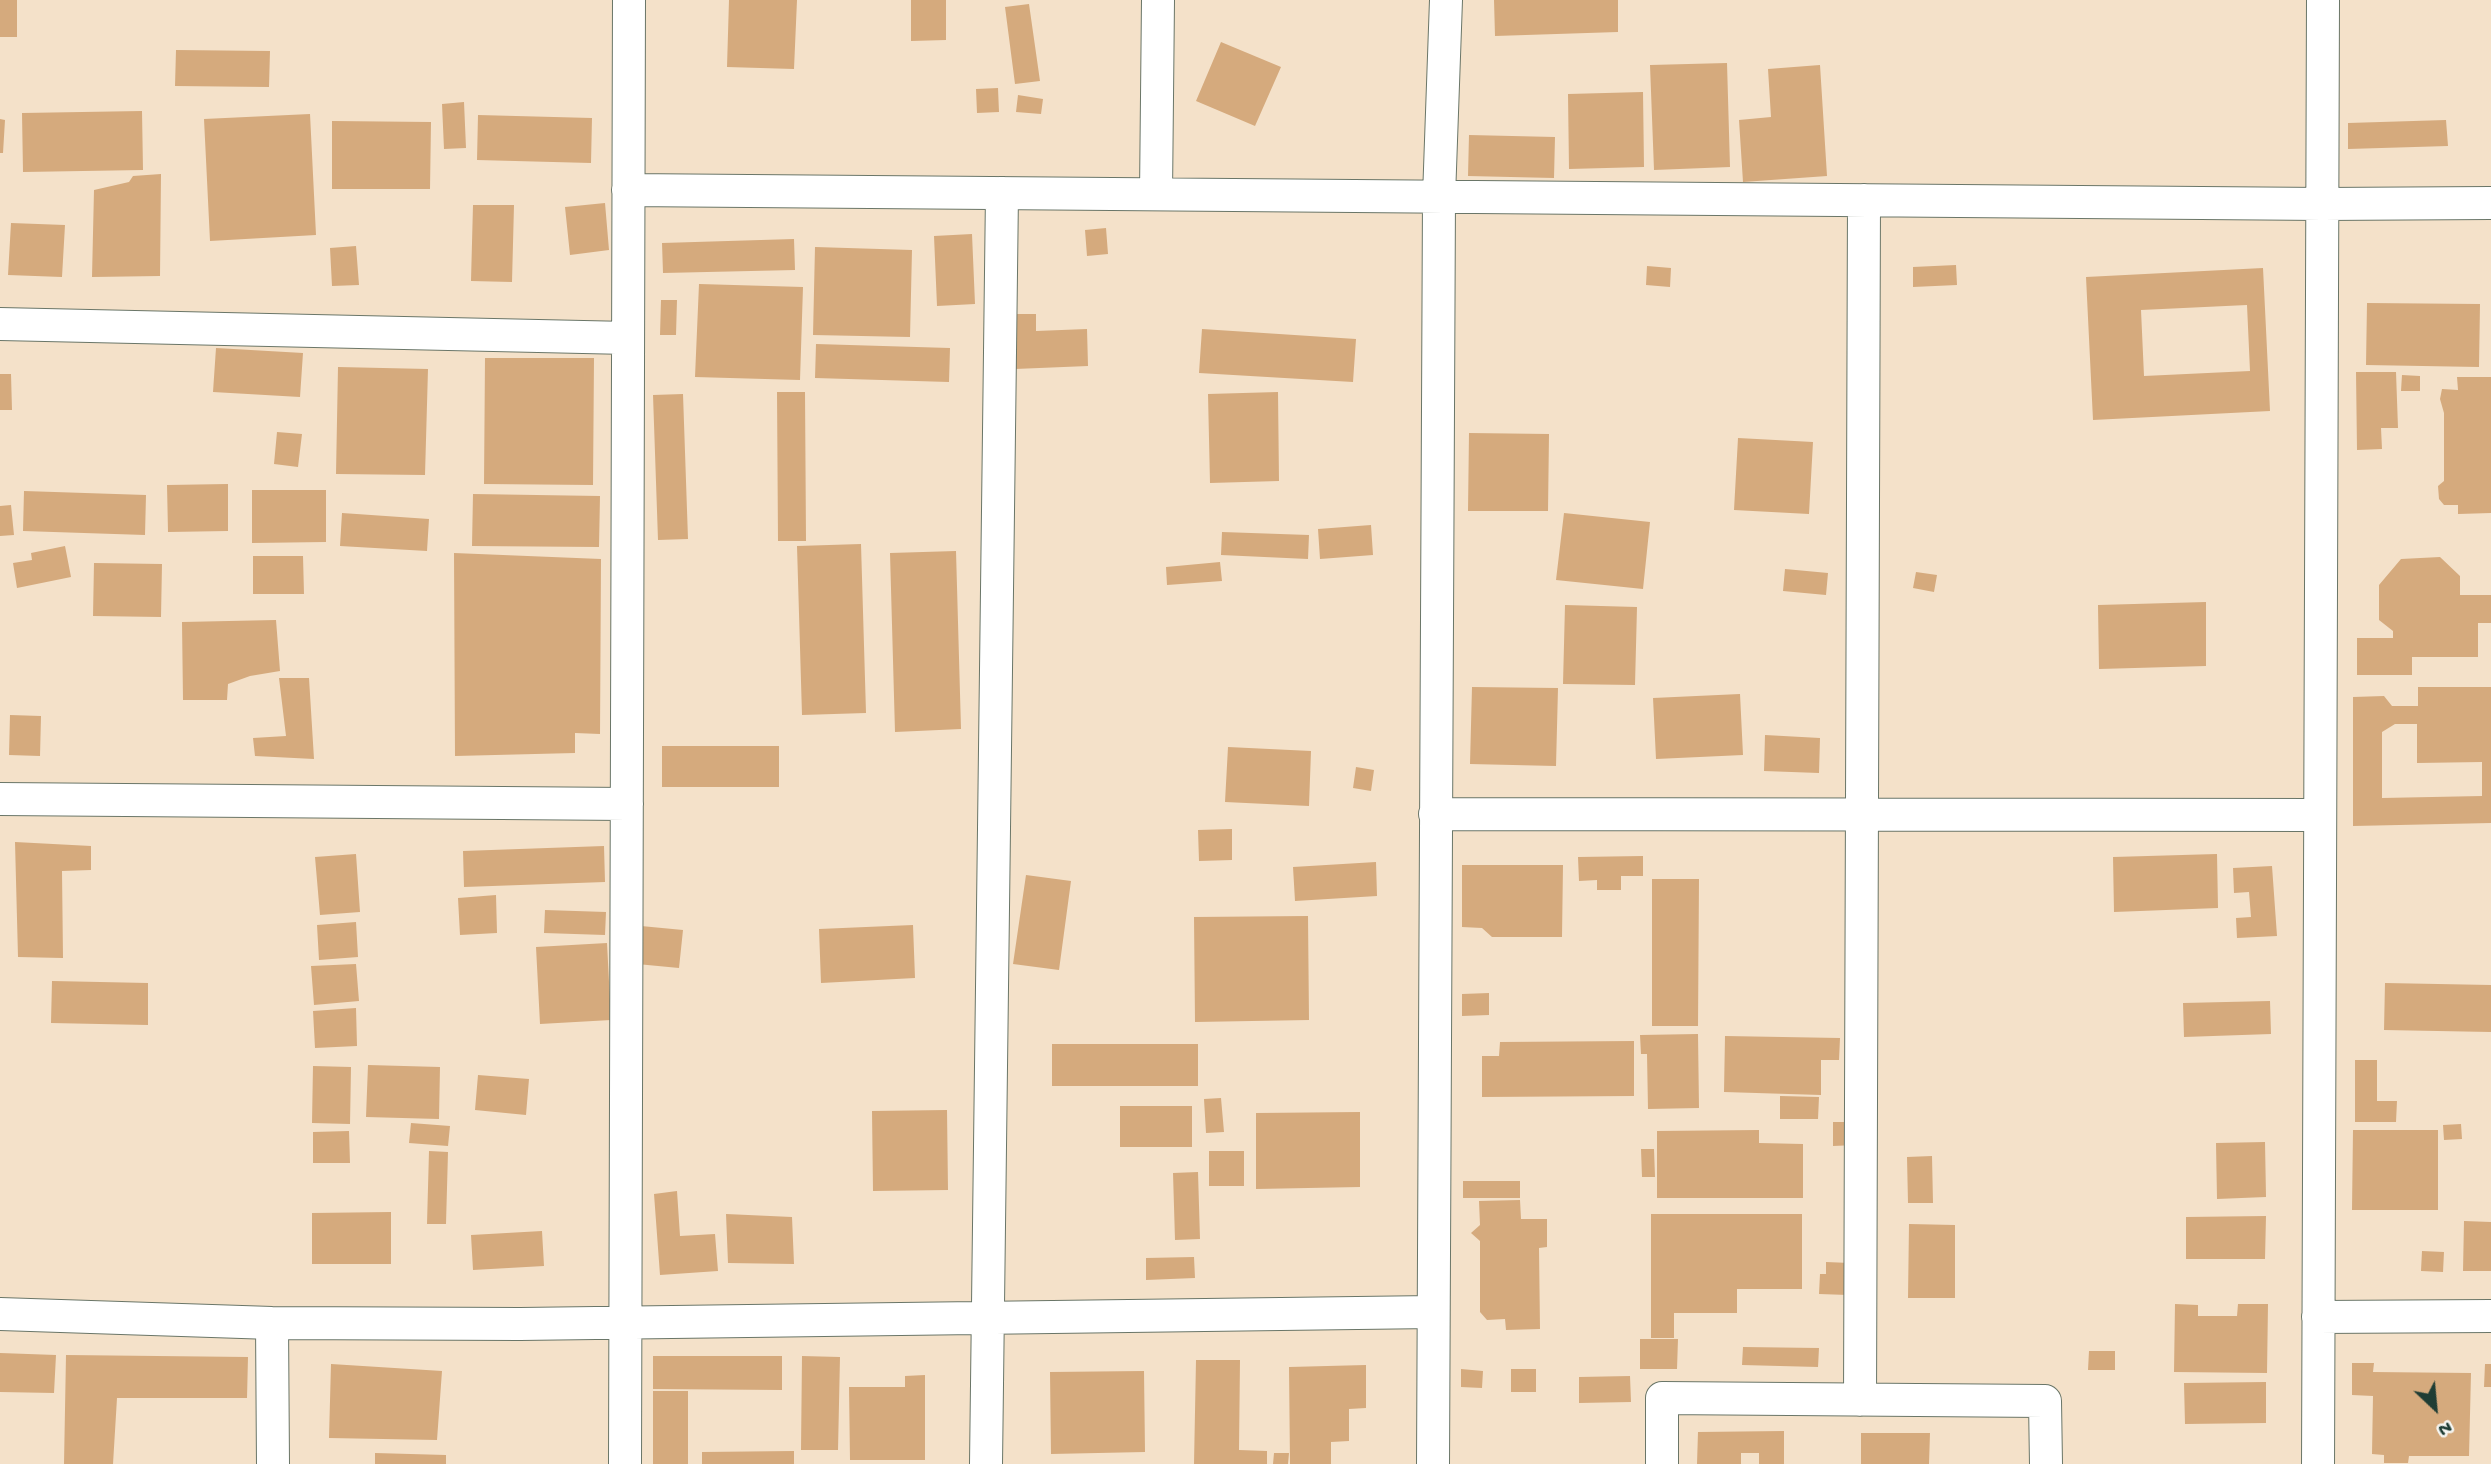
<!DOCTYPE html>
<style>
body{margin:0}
#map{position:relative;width:2491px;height:1464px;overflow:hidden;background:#f4e1c9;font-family:"Gochi Hand",sans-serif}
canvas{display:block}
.north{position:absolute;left:2400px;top:1373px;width:70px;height:70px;-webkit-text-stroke:5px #f6f6f2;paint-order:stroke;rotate:154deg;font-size:19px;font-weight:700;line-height:28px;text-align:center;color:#1f3d34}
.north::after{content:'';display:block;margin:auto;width:24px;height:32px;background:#1f3d34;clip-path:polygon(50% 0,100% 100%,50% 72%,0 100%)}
</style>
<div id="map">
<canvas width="2491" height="1464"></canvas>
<div class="north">N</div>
</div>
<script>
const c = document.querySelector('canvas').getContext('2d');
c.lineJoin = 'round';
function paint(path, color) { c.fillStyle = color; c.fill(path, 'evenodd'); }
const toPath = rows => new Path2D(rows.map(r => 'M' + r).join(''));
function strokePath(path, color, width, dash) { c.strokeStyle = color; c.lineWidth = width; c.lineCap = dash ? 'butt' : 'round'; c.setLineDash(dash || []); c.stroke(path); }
const building = toPath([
 [0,0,17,0,17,37,0,37],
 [729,0,797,0,794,69,727,67],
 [911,0,946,0,946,40,911,41],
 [1494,0,1618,0,1618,32,1495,36],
 [1029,4,1040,81,1015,84,1005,7],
 [1221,42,1281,67,1255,126,1196,101],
 [176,50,270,51,269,87,175,86],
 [1727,63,1730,167,1654,170,1650,65],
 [1820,65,1827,176,1743,182,1739,120,1771,117,1768,69],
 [998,88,999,112,977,113,976,89],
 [1643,92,1644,167,1569,169,1568,94],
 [1018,95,1043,99,1041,114,1016,112],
 [464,102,466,148,444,149,442,104],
 [142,111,143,170,23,172,22,113],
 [310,114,316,235,210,241,204,119],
 [478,115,592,118,591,163,477,160],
 [0,119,5,120,3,153,0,153],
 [2446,120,2448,146,2348,149,2348,123],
 [332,121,431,122,430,189,332,189],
 [1469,135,1555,137,1554,178,1468,176],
 [161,174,160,276,92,277,94,190,129,182,133,176],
 [605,203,609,250,570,255,565,207],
 [473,205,514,205,512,282,471,281],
 [11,223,65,225,62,277,8,275],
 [1106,228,1108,254,1087,256,1085,230],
 [972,234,975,304,937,306,934,236],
 [794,239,795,270,663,273,662,243],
 [356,246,359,285,332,286,330,248],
 [815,247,912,250,910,337,813,335],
 [1956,265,1957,285,1913,287,1913,267],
 [1647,266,1671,268,1670,287,1646,285],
 [2263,268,2270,411,2093,420,2086,277],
 [2247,305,2250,371,2144,376,2141,310],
 [699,284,803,287,800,380,695,377],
 [661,300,677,300,676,335,660,335],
 [2367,303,2480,304,2479,367,2366,365],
 [1014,314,1036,314,1036,331,1087,329,1088,366,1015,369],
 [1202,329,1356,339,1353,382,1199,373],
 [816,344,950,348,949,382,815,378],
 [216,348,303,353,300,397,213,392],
 [485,358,594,358,593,485,484,484],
 [338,367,428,369,425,475,336,474],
 [2356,372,2396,372,2398,428,2381,428,2382,449,2357,450],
 [0,374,11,374,12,410,0,410],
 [2402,375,2420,376,2420,391,2401,391],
 [2457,377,2491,377,2491,513,2458,514,2458,505,2444,505,2439,499,2438,486,2444,481,2444,413,2440,399,2442,389,2458,390],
 [777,392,805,392,806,541,778,541],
 [1278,392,1279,481,1210,483,1208,394],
 [683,394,688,539,658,540,653,395],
 [277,432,302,434,298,467,274,464],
 [1469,433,1549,434,1548,511,1468,511],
 [1738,438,1813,442,1809,514,1734,510],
 [228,484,228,531,168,532,167,485],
 [252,490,326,490,326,542,252,543],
 [24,491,146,495,145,535,23,531],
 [473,494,600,496,599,547,472,546],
 [11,505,14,535,0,536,0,506],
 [342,513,429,519,427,551,340,546],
 [1564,513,1650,522,1643,589,1556,580],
 [1371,525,1373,555,1320,559,1318,529],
 [1222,532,1309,535,1308,559,1221,555],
 [861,544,866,713,802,715,797,546],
 [65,546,71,577,17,588,13,563,32,560,31,553],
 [956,551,961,729,895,732,890,553],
 [454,553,601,559,600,734,575,733,575,753,455,756],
 [253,556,303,556,304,594,253,594],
 [2440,557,2460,576,2460,595,2491,595,2491,623,2478,623,2478,657,2412,657,2412,675,2357,675,2357,638,2393,638,2393,631,2379,620,2379,585,2401,559],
 [1220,562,1222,581,1167,585,1166,567],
 [94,563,162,564,161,617,93,616],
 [1785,569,1828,573,1826,595,1783,591],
 [1916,572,1937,575,1934,592,1913,588],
 [2206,602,2206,666,2099,669,2098,605],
 [1565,605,1637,607,1635,685,1563,684],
 [276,620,280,671,250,676,228,684,227,700,183,700,182,622],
 [279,678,309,678,314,759,255,756,253,738,286,736],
 [1472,687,1558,688,1556,766,1470,764],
 [2418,687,2491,687,2491,823,2353,826,2353,697,2384,696,2392,706,2418,706],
 [2395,724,2417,724,2417,763,2482,762,2482,796,2382,798,2382,732],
 [1740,694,1743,755,1656,759,1653,698],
 [10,715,41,716,40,756,9,755],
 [1765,735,1820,738,1819,773,1764,771],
 [662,746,779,746,779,787,662,787],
 [1228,747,1311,751,1309,806,1225,802],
 [1356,767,1374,770,1371,791,1353,788],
 [1232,829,1232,860,1199,861,1198,830],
 [15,842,91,846,91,870,62,871,63,958,18,957],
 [604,846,605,882,464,887,463,851],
 [356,854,360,912,320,915,315,857],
 [2217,854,2218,908,2114,912,2113,857],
 [1643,856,1643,876,1621,876,1621,890,1597,890,1597,880,1579,881,1578,857],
 [1376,862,1377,896,1295,901,1293,867],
 [1462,865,1563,865,1562,937,1492,937,1482,928,1462,927],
 [2272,866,2277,936,2237,938,2236,918,2251,917,2249,892,2234,893,2233,868],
 [1026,875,1071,881,1059,970,1013,964],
 [1652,879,1699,879,1698,1026,1652,1026],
 [496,895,497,933,460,935,458,898],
 [545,910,606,912,605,935,544,933],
 [1308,916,1309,1020,1195,1022,1194,917],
 [356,922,358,957,319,960,317,925],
 [913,925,915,978,821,983,819,929],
 [641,926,683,930,679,968,637,964],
 [607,943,611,1020,540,1024,536,947],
 [356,964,359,1001,314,1005,311,966],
 [52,981,148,983,148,1025,51,1023],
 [2385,983,2491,985,2491,1032,2384,1030],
 [1489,993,1489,1015,1462,1016,1462,994],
 [2270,1001,2271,1034,2184,1037,2183,1003],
 [356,1008,357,1046,315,1048,313,1011],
 [1698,1034,1699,1108,1648,1109,1647,1054,1641,1054,1640,1035],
 [1725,1036,1840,1038,1839,1060,1821,1060,1821,1095,1724,1092],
 [1634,1041,1634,1096,1482,1097,1482,1056,1499,1056,1500,1042],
 [1052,1044,1198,1044,1198,1086,1052,1086],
 [2355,1060,2377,1060,2377,1101,2397,1101,2396,1122,2355,1122],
 [368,1065,440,1067,439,1119,366,1117],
 [313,1066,351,1067,350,1124,312,1123],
 [478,1075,529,1079,526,1115,475,1110],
 [1780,1096,1819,1097,1818,1119,1780,1119],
 [1221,1098,1224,1132,1206,1133,1204,1099],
 [1120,1106,1192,1106,1192,1147,1120,1147],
 [947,1110,948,1190,873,1191,872,1111],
 [1360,1112,1360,1187,1256,1189,1256,1113],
 [1833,1122,1856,1122,1856,1145,1833,1146],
 [411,1123,450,1126,448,1146,409,1143],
 [2461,1124,2462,1139,2444,1140,2443,1125],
 [1759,1130,1759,1143,1803,1144,1803,1198,1657,1198,1657,1131],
 [2353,1130,2438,1130,2438,1210,2352,1210],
 [349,1131,350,1163,313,1163,313,1132],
 [2265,1142,2266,1197,2217,1199,2216,1143],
 [1641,1149,1654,1149,1655,1177,1642,1177],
 [429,1151,448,1152,446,1224,427,1224],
 [1209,1151,1244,1151,1244,1186,1209,1186],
 [1932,1156,1933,1203,1908,1203,1907,1157],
 [1198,1172,1200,1239,1175,1240,1173,1173],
 [1463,1181,1520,1181,1520,1198,1463,1198],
 [677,1191,680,1236,715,1234,718,1271,660,1275,654,1194],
 [1520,1200,1521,1219,1547,1219,1547,1247,1539,1248,1540,1329,1506,1330,1505,1319,1487,1320,1480,1312,1480,1241,1471,1233,1480,1225,1479,1201],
 [391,1212,391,1264,312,1264,312,1213],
 [726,1214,792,1217,794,1264,728,1263],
 [1651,1214,1802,1214,1802,1289,1737,1289,1737,1313,1674,1313,1674,1338,1651,1338],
 [2266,1216,2265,1259,2186,1259,2186,1217],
 [2464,1221,2491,1222,2491,1271,2463,1271],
 [1909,1224,1955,1225,1955,1298,1908,1298],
 [542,1231,544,1266,473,1270,471,1235],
 [2422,1251,2444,1252,2443,1272,2421,1271],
 [1194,1257,1195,1278,1146,1280,1146,1258],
 [1826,1262,1850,1263,1848,1295,1819,1294,1820,1274,1826,1274],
 [2175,1304,2198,1305,2198,1316,2237,1316,2238,1304,2268,1304,2267,1373,2174,1372],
 [1640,1339,1678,1339,1677,1369,1640,1369],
 [1743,1347,1819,1348,1818,1367,1742,1365],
 [2089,1351,2115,1351,2115,1370,2088,1370],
 [0,1353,56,1355,54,1393,0,1392],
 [66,1355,248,1357,247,1398,117,1398,113,1464,64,1464],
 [653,1356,782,1356,782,1390,653,1389],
 [802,1356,840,1357,838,1450,801,1450],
 [1196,1360,1240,1360,1239,1450,1267,1451,1267,1464,1194,1464],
 [2352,1363,2374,1363,2373,1372,2471,1373,2469,1456,2409,1456,2408,1463,2384,1463,2384,1455,2372,1454,2373,1396,2352,1395],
 [331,1364,442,1371,437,1440,329,1438],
 [2485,1364,2491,1364,2491,1387,2484,1387],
 [1366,1365,1366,1408,1349,1409,1349,1441,1331,1442,1331,1464,1290,1464,1289,1367],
 [1461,1369,1483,1371,1482,1388,1461,1387],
 [1511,1369,1536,1369,1536,1392,1511,1392],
 [1144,1371,1145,1452,1051,1454,1050,1372],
 [925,1375,925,1460,850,1460,849,1387,905,1387,905,1376],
 [1630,1376,1631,1402,1579,1403,1579,1377],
 [2266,1382,2266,1423,2185,1424,2184,1383],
 [653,1391,688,1391,688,1464,653,1464],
 [1784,1431,1784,1464,1759,1464,1759,1453,1741,1453,1741,1464,1697,1464,1698,1432],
 [1861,1433,1930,1433,1929,1464,1861,1464],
 [794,1451,794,1464,702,1464,702,1452],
 [375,1453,446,1455,446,1464,375,1464],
 [1274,1453,1289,1453,1288,1464,1273,1464]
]);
const street = toPath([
 [628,190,2322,204,2491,203],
 [1156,194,1158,0],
 [0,324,628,338],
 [0,799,627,804],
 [1435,814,2320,815],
 [0,1314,272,1323,520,1324,1433,1312],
 [2318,1317,2491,1316],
 [272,1323,273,1464],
 [1860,1400,1864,200],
 [625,1464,629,0],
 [986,1464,1002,193],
 [1433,1464,1439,197,1446,0],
 [1662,1464,1662,1398,2045,1401,2046,1464],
 [2318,1464,2323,0]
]);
paint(building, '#d5aa7d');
strokePath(street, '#6a7668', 34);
strokePath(street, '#fff', 32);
</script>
